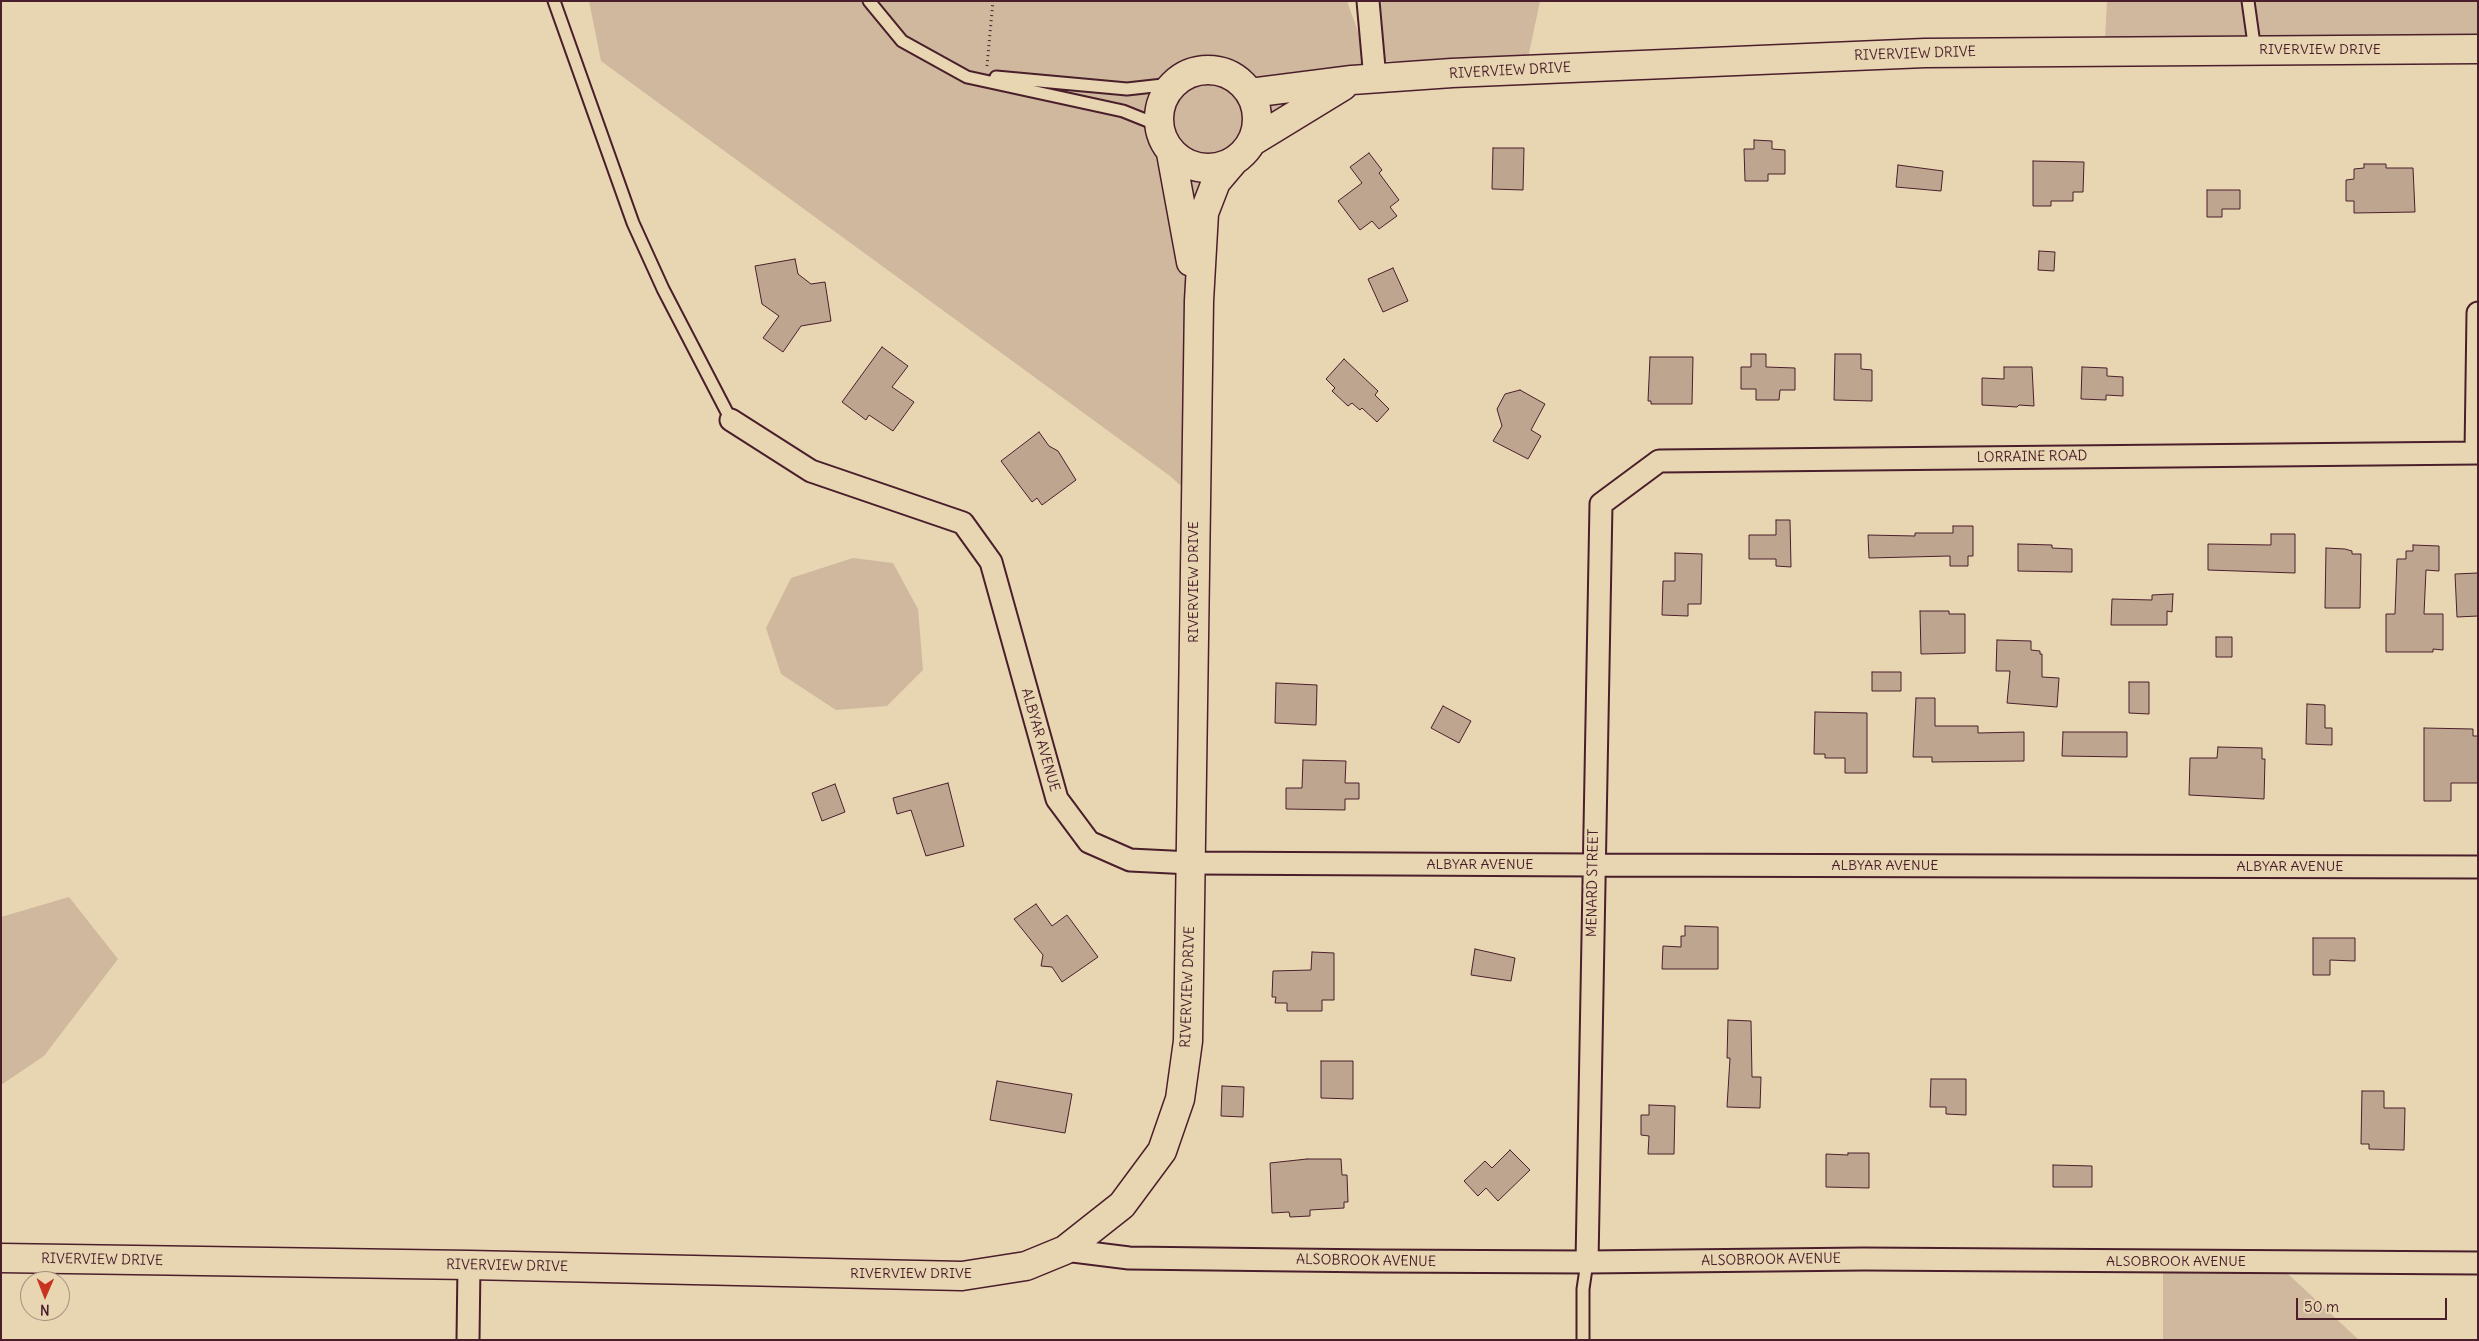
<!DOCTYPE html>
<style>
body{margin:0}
#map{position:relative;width:2479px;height:1341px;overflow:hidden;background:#e8d6b3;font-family:Delius,sans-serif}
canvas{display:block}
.frame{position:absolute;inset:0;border:2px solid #4a1f2b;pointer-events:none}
.north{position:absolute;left:20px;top:1271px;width:50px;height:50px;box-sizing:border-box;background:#e8d6b3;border:1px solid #a98d7d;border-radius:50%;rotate:181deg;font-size:14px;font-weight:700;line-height:20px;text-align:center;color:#4a1f2b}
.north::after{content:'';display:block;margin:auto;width:18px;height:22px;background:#c8321e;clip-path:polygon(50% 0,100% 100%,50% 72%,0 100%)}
.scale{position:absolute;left:2296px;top:1298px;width:151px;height:22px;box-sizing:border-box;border:2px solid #4a1f2b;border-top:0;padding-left:6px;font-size:15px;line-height:18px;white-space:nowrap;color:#4a1f2b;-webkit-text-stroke:4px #e8d6b3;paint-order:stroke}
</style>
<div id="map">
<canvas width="2479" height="1341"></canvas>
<div class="frame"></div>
<div class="north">N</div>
<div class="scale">50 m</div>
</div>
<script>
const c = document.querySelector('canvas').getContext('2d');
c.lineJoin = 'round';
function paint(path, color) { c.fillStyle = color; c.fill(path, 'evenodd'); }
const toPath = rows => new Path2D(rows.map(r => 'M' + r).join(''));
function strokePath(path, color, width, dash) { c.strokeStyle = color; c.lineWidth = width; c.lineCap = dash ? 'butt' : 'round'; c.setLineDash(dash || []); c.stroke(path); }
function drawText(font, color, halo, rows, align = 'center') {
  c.font = font + ' Delius,sans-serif'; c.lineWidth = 5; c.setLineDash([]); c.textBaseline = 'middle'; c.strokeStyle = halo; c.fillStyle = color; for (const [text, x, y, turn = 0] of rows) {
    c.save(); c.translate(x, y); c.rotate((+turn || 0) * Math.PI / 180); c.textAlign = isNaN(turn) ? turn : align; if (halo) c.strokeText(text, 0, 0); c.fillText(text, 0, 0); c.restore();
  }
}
const green = toPath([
 [589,1,1347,1,1375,79,1253,141,1244,153,1233,162,1216,182,1194,498,1170,476,601,61],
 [1378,1,1540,1,1528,58,1451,61,1383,61],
 [2107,1,2478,1,2478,38,2105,40],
 [853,558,893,563,918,609,923,670,887,706,836,710,781,674,766,628,791,578],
 [69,897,118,959,44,1056,1,1085,1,917],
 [2163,1273,2288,1274,2359,1340,2163,1340]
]);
const building = toPath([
 [1754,140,1772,141,1772,149,1785,150,1785,174,1768,174,1768,181,1745,181,1744,149,1754,149,1754,140],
 [1493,148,1524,148,1523,190,1492,189,1493,148],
 [1369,153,1382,170,1379,173,1399,200,1390,207,1397,216,1379,229,1372,221,1360,230,1338,201,1362,183,1350,167,1369,153],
 [2033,161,2084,162,2083,192,2073,192,2073,201,2051,201,2051,206,2033,206,2033,161],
 [2364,164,2386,164,2386,168,2413,168,2415,212,2354,213,2354,201,2346,201,2346,180,2354,179,2354,169,2364,168,2364,164],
 [1898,165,1943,171,1941,191,1896,187,1898,165],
 [2207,190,2240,190,2240,209,2222,209,2222,217,2207,217,2207,190],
 [2039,251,2055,252,2054,271,2038,270,2039,251],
 [795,259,798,274,811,284,825,282,831,321,801,326,783,352,763,338,779,316,762,304,755,266,795,259],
 [1393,268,1408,301,1383,312,1368,279,1393,268],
 [882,347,908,366,892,387,914,402,893,431,869,415,866,420,842,402,882,347],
 [1751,354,1766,354,1766,367,1795,368,1795,390,1780,390,1779,400,1756,400,1756,389,1741,389,1741,367,1751,367,1751,354],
 [1835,354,1861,354,1861,369,1872,370,1872,401,1834,400,1835,354],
 [1650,357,1693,357,1692,404,1651,404,1651,401,1648,401,1650,357],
 [1344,359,1378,391,1375,395,1389,409,1377,422,1362,408,1360,410,1352,403,1348,406,1332,391,1335,388,1326,379,1344,359],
 [2004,367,2032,367,2034,406,2019,405,2017,407,1982,405,1982,378,2004,379,2004,367],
 [2082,367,2107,368,2107,376,2123,377,2123,396,2106,395,2106,400,2081,399,2082,367],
 [1520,390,1545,404,1531,430,1541,436,1528,459,1493,441,1502,426,1497,409,1505,394,1520,390],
 [1039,432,1049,446,1058,451,1076,480,1042,505,1037,498,1032,502,1001,461,1039,432],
 [1776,520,1790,520,1791,567,1776,566,1776,559,1749,559,1749,535,1776,535,1776,520],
 [1953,526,1973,526,1973,556,1968,556,1968,566,1950,566,1950,556,1869,558,1868,535,1915,536,1915,533,1953,533,1953,526],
 [2271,534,2295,534,2295,573,2208,570,2208,544,2271,545,2271,534],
 [2018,544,2052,545,2052,548,2072,549,2072,572,2018,571,2018,544],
 [2413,545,2439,546,2439,571,2426,570,2424,614,2443,614,2443,650,2433,649,2433,652,2386,652,2386,614,2395,614,2397,559,2406,559,2406,551,2413,551,2413,545],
 [2326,548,2345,549,2352,551,2352,554,2361,554,2360,608,2325,608,2326,548],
 [1675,553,1702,554,1701,604,1688,604,1688,616,1662,615,1663,581,1675,581,1675,553],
 [2478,573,2478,616,2457,617,2455,574,2478,573],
 [2173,594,2172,612,2167,611,2167,625,2111,625,2112,599,2152,600,2152,595,2173,594],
 [1920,611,1949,611,1949,614,1965,614,1965,653,1921,654,1920,611],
 [2216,637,2232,637,2232,657,2216,657,2216,637],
 [1997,640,2031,641,2031,650,2040,651,2040,654,2042,654,2042,677,2059,678,2057,707,2007,703,2010,671,1996,671,1997,640],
 [1872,672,1901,672,1901,691,1872,691,1872,672],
 [2129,682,2149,682,2149,714,2129,713,2129,682],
 [1276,683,1317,685,1316,725,1275,723,1276,683],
 [1916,698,1935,698,1935,726,1978,726,1978,733,2024,732,2024,761,1932,762,1932,757,1913,757,1916,698],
 [2307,704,2325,705,2325,728,2332,728,2332,745,2306,744,2307,704],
 [1443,706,1471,721,1459,743,1431,728,1443,706],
 [1815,712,1867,713,1867,773,1845,773,1845,758,1825,758,1825,754,1814,754,1815,712],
 [2424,728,2473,729,2473,736,2478,736,2478,783,2451,783,2451,801,2424,801,2424,728],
 [2063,732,2127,732,2127,757,2062,756,2063,732],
 [2218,747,2262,748,2262,759,2265,759,2264,799,2189,795,2190,758,2217,758,2218,747],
 [1303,760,1346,761,1345,783,1359,783,1359,799,1345,799,1345,810,1286,809,1286,788,1302,788,1303,760],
 [948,783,964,846,926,856,911,810,897,814,893,798,948,783],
 [835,784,845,812,822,821,812,793,835,784],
 [1036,904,1052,926,1067,915,1098,957,1062,982,1052,967,1041,966,1043,955,1014,919,1036,904],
 [1685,926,1718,927,1718,969,1662,969,1663,946,1681,947,1681,936,1685,936,1685,926],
 [2313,938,2355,938,2355,961,2330,960,2330,975,2313,975,2313,938],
 [1475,949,1515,958,1511,981,1471,975,1475,949],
 [1312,952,1334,953,1334,1000,1322,1000,1322,1011,1287,1011,1287,1003,1275,1003,1276,997,1272,997,1273,971,1311,970,1312,952],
 [1728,1020,1751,1021,1752,1077,1761,1077,1760,1108,1727,1107,1730,1058,1727,1058,1728,1020],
 [1321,1061,1353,1061,1353,1099,1321,1098,1321,1061],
 [1931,1079,1966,1079,1966,1115,1946,1114,1946,1107,1930,1107,1931,1079],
 [997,1081,1072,1094,1065,1133,990,1120,997,1081],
 [1222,1086,1244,1087,1243,1117,1221,1116,1222,1086],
 [2362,1091,2384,1091,2384,1108,2405,1108,2404,1150,2369,1149,2369,1144,2361,1144,2362,1091],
 [1649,1105,1675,1106,1674,1154,1648,1154,1649,1136,1641,1135,1641,1115,1649,1115,1649,1105],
 [1510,1150,1530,1170,1498,1201,1486,1188,1478,1196,1464,1181,1485,1161,1492,1168,1510,1150],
 [1848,1153,1869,1153,1869,1188,1826,1187,1826,1154,1848,1155,1848,1153],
 [1307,1159,1341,1159,1342,1175,1347,1175,1348,1202,1344,1202,1344,1208,1310,1210,1310,1216,1290,1217,1289,1212,1272,1213,1270,1163,1307,1159],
 [2053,1165,2092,1166,2092,1187,2053,1187,2053,1165]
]);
const path = toPath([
 [987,66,993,1]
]);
const lane = toPath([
 [554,1,633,223,663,289,731,420],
 [869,1,902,41,967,77,1123,111,1158,125],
 [2248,1,2255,51],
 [996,77,1127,89,1172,84],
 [1583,1340,1583,1289,1587,1262]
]);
const street = toPath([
 [1368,1,1375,79],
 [731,420,811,471,963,523,991,562,1057,799,1089,842,1130,860,1191,863,1593,865,2478,867],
 [2476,453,2478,313],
 [1065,1250,1129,1258,1377,1261,1587,1262,1864,1259,2478,1263],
 [1587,1262,1601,504,1659,461,2478,453],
 [468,1340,469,1265]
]);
const secondary = toPath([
 '1159 119a49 49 0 1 1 98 0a49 49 0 1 1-98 0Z',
 [1250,93,1352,80,1452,73,1925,53,2478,49],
 [1253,141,1343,86],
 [1171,153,1191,262],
 [1,1258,469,1265,962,1276,1026,1266,1065,1250,1122,1205,1162,1151,1180,1099,1188,1041,1199,301,1204,213,1216,182,1233,162]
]);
const streetNames = [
 ["RIVERVIEW DRIVE",2320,50],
 ["RIVERVIEW DRIVE",1915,54,-2],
 ["RIVERVIEW DRIVE",1510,71,-3],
 ["LORRAINE ROAD",2032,457,-1],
 ["RIVERVIEW DRIVE",1194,582,-90],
 ["ALBYAR AVENUE",1040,740,74],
 ["ALBYAR AVENUE",1480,865],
 ["ALBYAR AVENUE",1885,866],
 ["ALBYAR AVENUE",2290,867],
 ["MENARD STREET",1593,883,-89],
 ["RIVERVIEW DRIVE",1188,987,-88],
 ["RIVERVIEW DRIVE",102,1260,1],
 ["ALSOBROOK AVENUE",1771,1260,-1],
 ["ALSOBROOK AVENUE",1366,1261,1],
 ["ALSOBROOK AVENUE",2176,1262],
 ["RIVERVIEW DRIVE",507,1266,1],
 ["RIVERVIEW DRIVE",911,1274]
];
paint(green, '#cfb89d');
paint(building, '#bea590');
strokePath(building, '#4a1f2b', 1);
strokePath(lane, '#4a1f2b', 15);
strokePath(street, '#4a1f2b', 25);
strokePath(secondary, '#4a1f2b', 31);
strokePath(path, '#4a1f2b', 3, [1, 4]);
strokePath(lane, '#e8d6b3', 11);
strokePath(street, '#e8d6b3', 21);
strokePath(secondary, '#e8d6b3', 28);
drawText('14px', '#4a1f2b', '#e8d6b3', streetNames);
</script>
